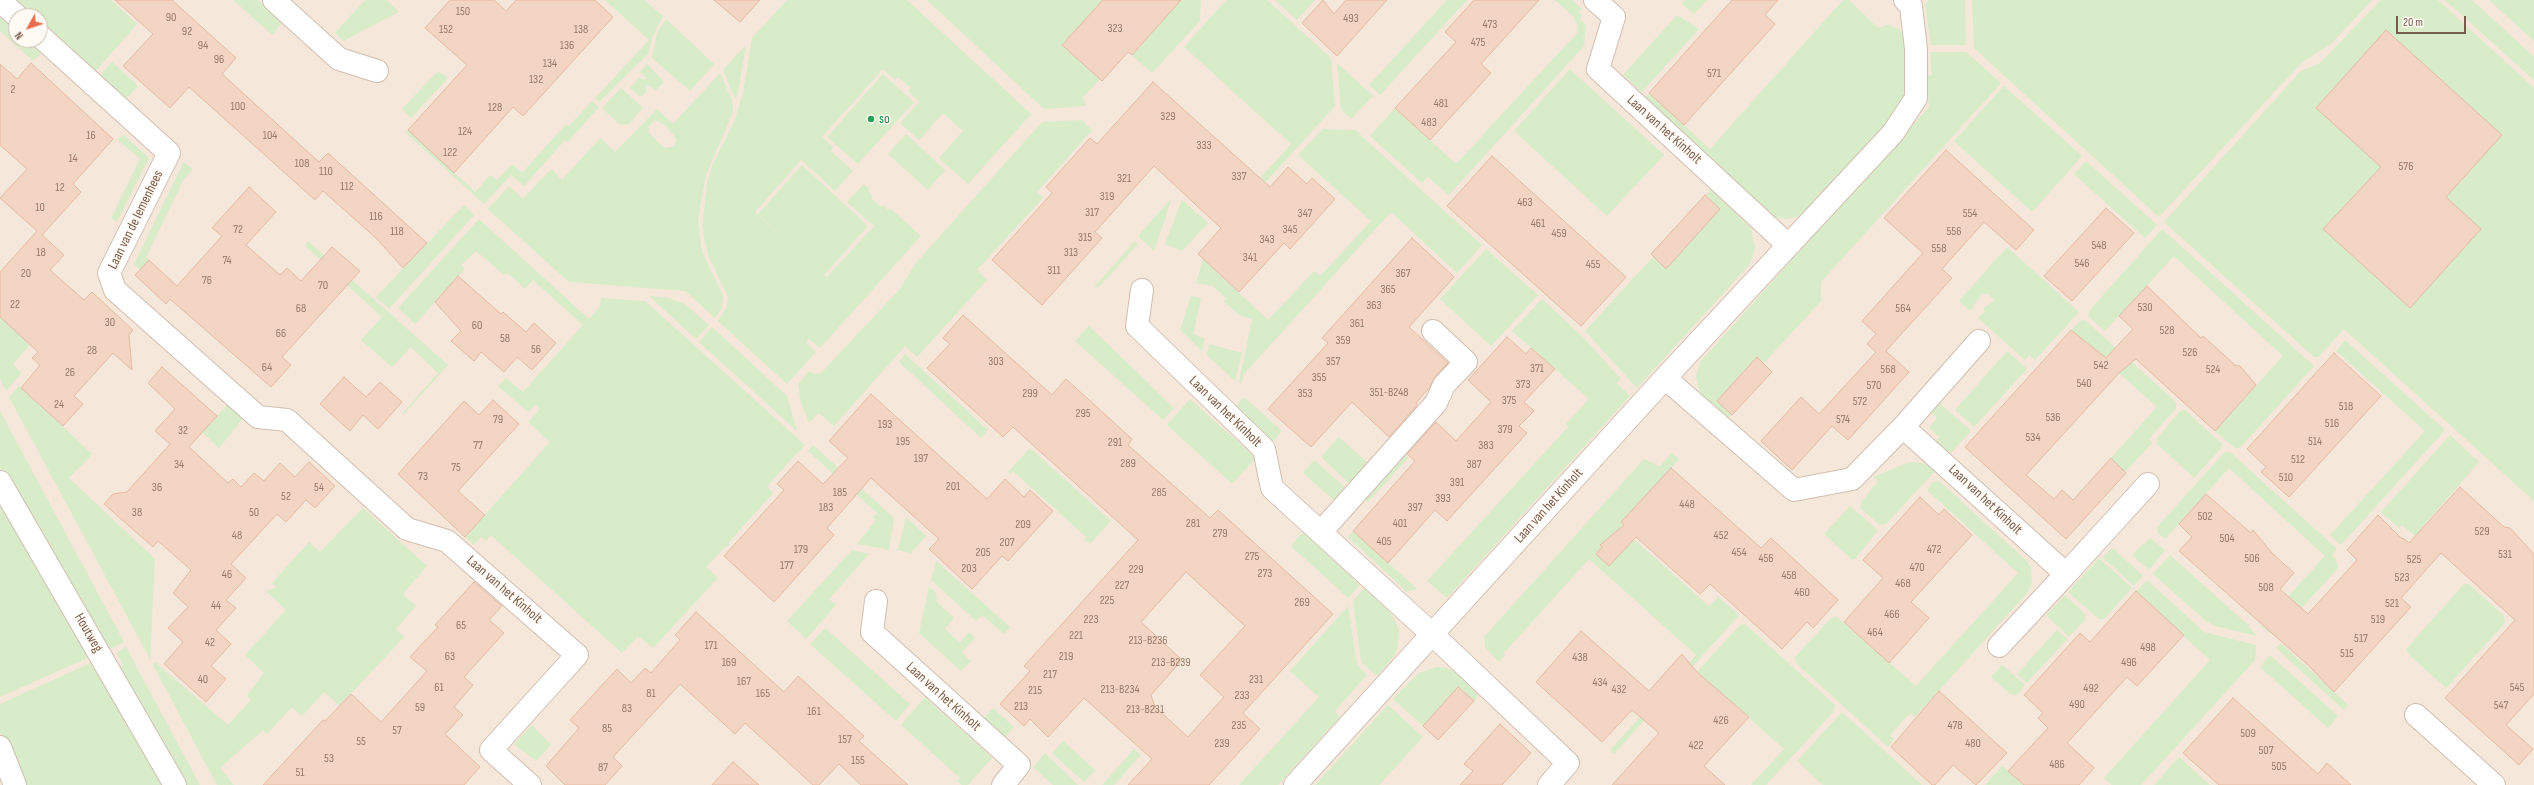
<!DOCTYPE html>
<style>
body{margin:0}
#map{position:relative;width:2534px;height:785px;overflow:hidden;background:#fdf6ec;font-family:"Sofia Sans Condensed",sans-serif}
canvas{display:block}
.north{position:absolute;left:8px;top:8px;width:40px;height:40px;box-sizing:border-box;background:#fffaf3;border:1px solid #cabbb1;border-radius:50%;rotate:230deg;font-size:11px;font-weight:700;line-height:16px;text-align:center;color:#7a5c4d}
.north::after{content:'';display:block;margin:auto;width:14px;height:18px;background:#e76f51;clip-path:polygon(50% 0,100% 100%,50% 72%,0 100%)}
.scale{position:absolute;left:2396px;top:16px;width:70px;height:18px;box-sizing:border-box;border:2px solid #7a5c4d;border-top:0;padding-left:5px;font-size:12px;line-height:14px;white-space:nowrap;color:#7a5c4d;-webkit-text-stroke:3px #fffaf3;paint-order:stroke}
</style>
<div id="map">
<canvas width="2534" height="785"></canvas>
<div class="north">N</div>
<div class="scale">20 m</div>
</div>
<script>
const c = document.querySelector('canvas').getContext('2d');
c.lineJoin = 'round';
function paint(path, color) { c.fillStyle = color; c.fill(path, 'evenodd'); }
const toPath = rows => new Path2D(rows.map(r => 'M' + r).join(''));
function strokePath(path, color, width, dash) { c.strokeStyle = color; c.lineWidth = width; c.lineCap = dash ? 'butt' : 'round'; c.setLineDash(dash || []); c.stroke(path); }
function drawText(font, color, halo, rows, align = 'center') {
  c.font = font + ' "Sofia Sans Condensed",sans-serif'; c.lineWidth = 3; c.setLineDash([]); c.textBaseline = 'middle'; c.strokeStyle = halo; c.fillStyle = color; for (const [text, x, y, turn = 0] of rows) {
    c.save(); c.translate(x, y); c.rotate((+turn || 0) * Math.PI / 180); c.textAlign = isNaN(turn) ? turn : align; if (halo) c.strokeText(text, 0, 0); c.fillText(text, 0, 0); c.restore();
  }
}
const residential = toPath([
 [0,0,2534,0,2534,785,0,785],
 [16,16,40,16,40,40,16,40]
]);
const green = toPath([
 [17,0,111,0,137,24,96,71,40,21,40,16,35,16],
 [233,0,258,0,283,22,272,35],
 [365,0,386,0,399,12,343,41,335,33],
 [605,0,644,0,663,16,653,36,648,54,599,102,595,98,649,40],
 [787,0,907,0,1031,114,968,184,939,158,963,131,943,113,919,140,900,123,919,102,908,91,911,88,898,77,895,80,883,69,822,137,833,147,831,151,853,171,835,191,801,160,755,212,797,250,758,214,802,165,868,226,824,275,827,277,874,226,847,202,864,184,869,189,868,191,872,196,871,198,881,207,883,205,888,210,890,208,921,236,820,348,809,339,806,342,816,352,787,384,718,321,727,307,728,297,708,255,702,228,707,183,712,166,734,122,743,93,752,38],
 [927,0,1103,0,1062,45,1100,79,1083,97,1086,106,1044,109],
 [1181,0,1201,0,1200,21,1152,73,1132,55],
 [1226,0,1267,0,1331,58,1335,106,1256,193,1250,189,1291,144,1184,47],
 [1275,0,1315,0,1297,20],
 [1447,0,1467,0,1380,95,1369,85],
 [1555,0,1572,0,1582,9,1579,12,1582,15,1580,19,1586,25,1584,46,1449,195,1428,177,1422,183,1370,136,1395,108,1456,164,1577,33,1578,25,1573,16],
 [1685,0,1707,0,1694,14,1682,4],
 [1843,0,1849,0,1878,28,1888,25,1897,28,1903,33,1907,42,1909,88,1898,112,1801,216,1786,219,1772,217,1641,101,1649,93,1710,149],
 [1929,0,1965,0,1966,45,1931,45,1925,4],
 [1972,0,2372,0,2331,44,2302,62,2159,217,1974,48],
 [2381,0,2438,0,2534,88,2534,501,2344,329,2318,357,2314,357,2164,222,2301,71,2320,63],
 [2445,0,2472,0,2534,57,2534,80],
 [2489,0,2534,0,2534,41,2523,31],
 [0,13,16,27,16,40,31,40,43,51,33,61,0,31],
 [1677,15,1699,29,1642,92,1623,75],
 [666,19,714,64,690,91,652,58,657,33],
 [746,45,738,93,735,99,723,70],
 [1930,52,1966,52,2001,83,1821,282,1821,301,1763,364,1756,358,1717,401,1732,415,1726,418,1699,391,1696,377,1700,362,1929,107,1927,76,1932,75],
 [112,62,138,86,126,99,100,75],
 [1337,63,1373,96,1351,119,1341,110],
 [647,64,664,82,656,90,648,85,646,85,646,91,641,97,630,88,639,78,645,80,646,77,640,72],
 [1570,69,1664,155,1607,216,1514,131],
 [438,71,448,78,411,118,402,109],
 [720,73,732,100,733,112,706,175,698,219,702,252,723,295,722,308,715,318,685,291,569,282,488,209,509,186,523,199,551,169,562,180,600,138,615,152,657,109,673,124],
 [655,120,665,125,674,136,676,141,673,147,664,148,649,133,649,126],
 [883,74,914,102,858,164,827,137],
 [2004,86,2082,156,2032,212,1954,141],
 [621,88,643,108,629,124,620,125,602,108],
 [592,101,599,107,568,142,565,140,524,186,511,175,484,204,406,133,408,130,475,192,490,175,497,180,512,164,522,173,566,124,569,126],
 [1082,120,1092,130,1037,192,1043,198,977,270,987,280,917,357,905,346,834,426,819,413,809,423,801,403,798,384,809,371,815,374,821,373,899,290,916,263,1042,122],
 [1323,129,1355,130,1482,245,1457,273,1391,212,1244,374,1241,384,1239,382,1252,319,1239,315,1224,302,1226,298,1213,286,1196,283,1203,259,1268,320,1314,271,1320,276,1371,221,1298,155],
 [906,134,945,170,928,190,888,154],
 [124,135,149,158,117,222,111,218,140,159,117,139],
 [2086,161,2157,225,2145,238,2074,174],
 [184,162,193,169,184,179,146,257,149,260,140,270,134,264],
 [1711,189,1751,228,1755,247,1753,257,1749,265,1637,388,1585,331,1653,257,1666,268,1720,209,1706,195],
 [1170,200,1171,201,1154,251,1138,236],
 [1182,200,1208,223,1182,251,1165,244],
 [464,205,474,215,389,309,376,297],
 [479,219,589,319,600,306,601,298,645,301,805,445,767,486,773,493,731,540,728,546,725,547,706,567,718,578,653,648,638,636,622,653,491,535,486,541,481,537,474,545,465,537,550,442,528,422,540,409,535,405,528,412,498,386,506,378,523,392,583,325,533,280,525,289,509,274,503,274,476,251,461,265,465,269,415,324,398,308],
 [2162,229,2314,366,2240,448,2235,448,2215,431,2283,356,2174,256,2105,331,2089,317,2089,311],
 [308,241,448,365,403,415,402,414,438,373,411,347,392,367,361,340,382,317,305,246],
 [1135,241,1138,244,1098,288,1093,284,1096,285],
 [2007,247,2079,312,2035,360,2029,355,2025,360,1978,318,1985,311,1983,309,1995,300,1987,293,1985,295,1982,293,1970,311,1959,301],
 [1486,249,1538,295,1491,346,1440,299],
 [649,296,669,298,685,304,709,325,696,339],
 [1191,296,1201,298,1193,334,1205,338,1202,351,1180,330],
 [1542,299,1581,335,1621,379,1617,383,1630,396,1447,598,1427,581,1568,427,1566,424,1589,399,1512,331],
 [0,317,30,345,13,364,21,373,6,391,0,379],
 [2085,320,2176,402,2176,408,2149,439,2152,443,2125,472,2111,458,2157,407,2071,330,2080,321],
 [1089,326,1174,408,1163,420,1075,341],
 [712,327,787,396,797,431,699,342],
 [2345,340,2445,430,2341,545,2330,535,2425,431,2336,351],
 [1209,344,1242,353,1235,381,1207,355],
 [2007,351,2027,369,1974,427,1955,410],
 [905,354,988,430,986,432,981,438,899,362],
 [19,386,92,454,69,478,155,559,150,659,9,397],
 [1244,397,1282,431,1271,444,1233,410],
 [1190,399,1256,458,1232,484,1167,425],
 [1938,402,1971,431,1948,456,1934,443,1939,437,1929,428,1937,418,1930,411],
 [229,403,244,417,219,448,202,432],
 [2185,410,2222,444,2222,447,2194,478,2157,444,2157,438,2180,411],
 [0,411,124,642,107,651,0,467],
 [2450,435,2479,462,2415,536,2402,525,2399,528,2381,512],
 [1339,437,1371,466,1352,486,1321,457],
 [813,445,894,518,889,550,857,544,876,520,873,517,877,513,808,451],
 [1030,448,1111,521,1090,544,1084,539,1086,537,1013,471,1010,474,1008,472],
 [2225,452,2230,452,2337,549,2332,555,2336,559,2338,568,2279,633,2271,634,2261,626,2325,556,2229,468,2165,539,2158,533,2157,527],
 [1403,453,1408,458,1368,502,1363,497],
 [1672,453,1679,459,1621,523,1632,533,1630,536,1709,606,1718,597,1739,615,1614,754,1610,750,1696,655,1589,559,1504,653,1505,655,1499,662,1485,647,1484,637,1644,459,1660,466],
 [1314,460,1348,490,1337,503,1303,473],
 [1909,462,1923,463,1936,470,1886,524,1880,525,1860,508,1861,502,1878,482,1873,477],
 [1939,481,2026,560,2031,568,2032,583,2028,592,1915,717,1911,714,1907,716,1890,736,1894,739,1888,747,1796,663,1795,657,1831,618,1837,617,1916,686,2018,573,1927,490,1933,482],
 [0,495,94,655,0,697],
 [1850,506,1878,530,1855,559,1851,559,1824,534],
 [363,508,427,566,403,594,416,606,396,629,404,637,342,703,373,731,355,719,324,692,302,716,292,707,267,734,263,730,220,768,234,785,217,785,153,665,155,662,228,725,251,700,247,695,264,673,245,655,286,610,266,591,277,587,272,583,309,542,320,552],
 [906,517,926,536,911,553,898,550],
 [1353,531,1417,589,1407,592,1348,537],
 [1303,532,1360,585,1348,598,1291,546],
 [2150,538,2165,550,2149,570,2132,555],
 [2113,548,2143,576,2134,586,2102,557],
 [852,550,869,554,829,599,836,605,806,639,787,621],
 [2170,555,2246,623,2250,624,2248,626,2257,636,2215,626,2206,621,2153,574],
 [2099,558,2132,588,2104,619,2099,619,2068,592],
 [936,561,1010,627,1004,634,982,615,976,621,931,580],
 [2147,580,2204,632,2256,645,2255,660,2141,785,2112,785,2104,778,2210,660,2136,592],
 [2464,584,2469,584,2504,616,2505,623,2446,688,2408,654,2407,648],
 [929,587,936,593,937,602,954,618,945,629,960,643,969,632,975,638,962,652,971,661,961,671,919,633],
 [1364,588,1390,612,1399,629,1398,647,1395,655,1377,676,1361,662,1353,601],
 [2065,595,2085,614,2085,620,2069,637,2046,615],
 [1348,606,1357,665,1367,675,1335,711,1340,717,1278,785,1239,785,1319,697,1290,671],
 [1745,624,1835,705,1834,711,1766,785,1751,785,1784,749,1697,672,1740,625],
 [825,628,910,704,896,721,810,644],
 [2057,630,2067,639,2027,683,2017,674],
 [2281,643,2348,705,2344,710,2276,648],
 [126,647,157,705,200,785,182,785,118,668,123,665,117,653],
 [2270,655,2338,716,2328,728,2260,667],
 [97,660,166,785,22,785,0,732,0,704],
 [2002,665,2025,685,2017,695,2010,694,1991,677],
 [1436,667,1447,668,1457,673,1478,695,1474,701,1458,687,1423,726,1393,699,1419,673],
 [925,697,992,758,968,785,962,785,957,781,960,778,901,725],
 [1388,705,1423,737,1379,785,1315,785],
 [993,708,1014,727,1003,740,982,720],
 [1842,712,1922,785,1823,785,1797,761],
 [532,725,551,745,536,761,514,744],
 [1063,741,1095,770,1084,782,1052,753],
 [1134,749,1141,755,1114,785,1102,785],
 [1045,753,1078,785,1053,785,1033,767],
 [2179,757,2210,785,2154,785],
 [2002,766,2009,771,2024,785,1985,785]
]);
const building = toPath([
 [115,0,172,0,236,58,222,74,319,162,328,153,427,243,403,268,377,239,323,191,315,200,189,87,170,108,123,66,153,34,115,0],
 [450,0,494,0,506,11,516,0,595,0,613,17,523,116,513,107,454,173,408,130,467,65,425,28,450,0],
 [714,0,760,0,740,22,714,0],
 [1103,0,1181,0,1132,55,1128,52,1102,81,1062,45,1103,0],
 [1323,0,1334,14,1346,0,1387,0,1337,56,1302,23,1323,0],
 [1474,0,1539,0,1481,64,1491,73,1430,140,1395,108,1456,42,1445,32,1474,0],
 [1732,0,1778,0,1765,15,1775,24,1684,125,1649,93,1732,0],
 [2386,30,2502,135,2446,197,2481,229,2410,308,2323,229,2381,167,2316,108,2386,30],
 [31,63,113,139,73,184,81,192,42,235,64,255,50,270,84,300,92,292,133,330,129,335,132,370,113,353,74,396,83,404,63,426,21,388,40,365,32,358,38,352,0,317,0,272,37,231,0,198,27,169,0,145,0,64,17,79,31,63],
 [1153,82,1270,187,1288,167,1307,184,1312,178,1335,199,1290,249,1284,243,1239,292,1198,254,1221,228,1154,166,1095,232,1102,238,1042,305,992,260,1052,193,1046,187,1090,138,1097,144,1153,82],
 [1946,150,2034,230,2016,250,1984,222,1942,269,1952,278,1886,351,1909,372,1848,440,1832,426,1792,470,1761,441,1801,397,1819,414,1876,352,1867,344,1876,334,1862,321,1923,253,1884,218,1946,150],
 [1492,156,1626,277,1581,326,1447,206,1492,156],
 [249,187,276,212,246,245,280,275,287,268,301,281,332,247,360,271,282,357,291,365,271,387,170,299,166,304,135,275,149,260,177,286,222,236,212,228,249,187],
 [1705,195,1720,209,1666,269,1651,254,1705,195],
 [2106,208,2134,233,2072,301,2044,276,2106,208],
 [1412,238,1454,277,1409,327,1448,363,1435,377,1429,388,1416,403,1417,405,1389,437,1352,402,1311,447,1268,409,1328,343,1322,338,1412,238],
 [458,276,501,314,503,312,526,332,534,323,556,343,532,370,517,357,504,372,481,352,474,361,451,341,461,331,435,302,458,276],
 [2147,286,2201,338,2203,336,2235,365,2240,366,2256,385,2215,431,2136,359,2119,373,2026,475,2054,499,2062,490,2073,500,2111,458,2126,473,2066,539,1965,447,2071,330,2106,358,2133,329,2119,316,2147,286],
 [963,315,1052,395,1066,379,1132,439,1128,445,1210,518,1218,510,1333,614,1243,713,1260,729,1209,785,1128,785,1152,759,1084,698,1048,737,1030,719,1024,726,1000,704,1030,671,1024,666,1138,540,1013,427,1003,437,927,368,950,344,943,338,963,315],
 [1186,572,1245,626,1200,675,1224,697,1188,737,1155,707,1151,695,1182,660,1141,622,1186,572],
 [1507,337,1526,354,1531,348,1555,369,1524,402,1534,411,1519,426,1527,433,1447,521,1435,510,1388,563,1353,531,1415,461,1407,454,1436,422,1456,441,1491,402,1468,380,1507,337],
 [2334,353,2381,396,2289,497,2261,472,2266,467,2247,449,2334,353],
 [1757,357,1772,372,1732,415,1717,401,1757,357],
 [162,367,217,416,189,447,228,483,233,479,241,487,254,473,264,481,280,463,295,477,309,462,335,486,315,508,306,500,286,522,277,514,231,564,246,578,226,600,236,608,216,630,231,644,211,666,226,679,206,702,164,664,183,642,168,628,188,607,173,593,191,570,158,541,153,547,104,504,113,494,127,492,170,444,155,431,175,409,148,383,162,367],
 [344,377,366,397,380,382,402,402,378,429,363,415,350,431,320,404,344,377],
 [871,394,987,499,1005,479,1024,497,1030,490,1053,511,1008,561,1002,556,972,589,929,549,939,539,871,478,827,528,834,535,774,602,724,556,784,490,777,484,798,461,823,484,848,458,829,441,871,394],
 [493,400,519,424,458,491,485,515,465,537,398,474,464,401,479,415,493,400],
 [1671,468,1761,548,1771,538,1838,600,1813,628,1807,622,1782,649,1710,584,1700,594,1636,537,1609,566,1596,554,1602,547,1600,545,1624,525,1621,522,1671,468],
 [2460,487,2504,527,2510,528,2534,554,2534,694,2506,725,2533,749,2519,765,2445,698,2515,620,2441,553,2401,598,2411,607,2334,692,2308,665,2179,551,2192,537,2179,524,2206,494,2251,533,2253,530,2272,553,2294,573,2280,589,2308,614,2357,560,2347,550,2378,515,2402,539,2403,538,2409,543,2460,487],
 [1920,497,1939,515,1944,509,1972,535,1911,602,1929,618,1889,663,1844,622,1883,578,1863,560,1920,497],
 [474,582,502,606,489,620,504,633,464,677,473,685,454,707,463,715,445,734,480,767,464,785,263,785,323,720,325,721,351,694,381,722,427,671,410,657,438,627,435,625,474,582],
 [2136,591,2184,635,2137,686,2127,677,2067,743,2094,768,2079,785,2024,785,2008,771,2048,728,2038,718,2043,713,2024,695,2080,633,2090,642,2136,591],
 [696,612,784,692,798,676,864,736,859,741,908,785,861,785,839,764,819,785,813,785,745,723,735,734,680,684,613,757,622,766,605,785,565,785,546,766,579,728,570,720,617,669,631,683,645,668,651,673,680,640,675,635,696,612],
 [1581,631,1649,691,1682,654,1697,672,1749,717,1704,766,1725,785,1612,785,1659,733,1632,710,1602,742,1536,682,1581,631],
 [1458,687,1474,701,1438,740,1423,726,1458,687],
 [1939,691,2007,753,1976,785,1953,765,1935,785,1932,785,1891,747,1939,691],
 [2233,698,2318,774,2327,763,2351,785,2219,785,2183,753,2233,698],
 [1500,724,1531,753,1502,785,1460,785,1473,771,1464,764,1500,724],
 [733,762,759,785,712,785,733,762]
]);
const minor = toPath([
 [274,0,339,59,377,71],
 [1595,0,1614,17,1598,69,1788,245],
 [0,1,17,16],
 [40,36,169,153,109,273,115,290,258,417,287,420,407,529,447,541,577,655,491,750,530,785],
 [1142,290,1137,326,1264,449,1272,488,1432,634,1568,763,1549,785],
 [1665,378,1794,490,1852,479,1903,427,2066,574,1999,646],
 [1903,427,1979,341],
 [0,482,175,785],
 [1321,532,1436,403,1444,385,1466,362,1433,331],
 [2066,574,2148,484],
 [876,601,872,632,1019,765,1003,785],
 [2416,715,2494,785],
 [0,747,15,785],
 [1295,785,1665,378,1893,133,1916,98,1916,49,1911,6,1905,0]
]);
const markers = [
 [871,119,4,"#2e9e5b"]
];
const numberNames = [
 ["150",463,12],
 ["90",171,18],
 ["493",1351,19],
 ["473",1490,25],
 ["323",1115,29],
 ["152",446,30],
 ["138",581,30],
 ["92",187,32],
 ["475",1478,43],
 ["94",203,46],
 ["136",567,46],
 ["96",219,60],
 ["134",550,64],
 ["571",1714,74],
 ["132",536,80],
 ["2",13,90],
 ["481",1441,104],
 ["100",238,107],
 ["128",495,108],
 ["329",1168,117],
 ["483",1429,123],
 ["124",465,132],
 ["16",91,136],
 ["104",270,136],
 ["333",1204,146],
 ["122",450,153],
 ["14",73,159],
 ["108",302,164],
 ["576",2406,167],
 ["110",326,172],
 ["337",1239,177],
 ["321",1124,179],
 ["112",347,187],
 ["12",60,188],
 ["319",1107,197],
 ["463",1525,203],
 ["10",40,208],
 ["317",1092,213],
 ["347",1305,214],
 ["554",1970,214],
 ["116",376,217],
 ["461",1538,224],
 ["72",238,230],
 ["345",1290,230],
 ["118",397,232],
 ["556",1954,232],
 ["459",1559,234],
 ["315",1085,238],
 ["343",1267,240],
 ["548",2099,246],
 ["558",1939,249],
 ["18",41,253],
 ["313",1071,253],
 ["341",1250,258],
 ["74",227,261],
 ["546",2082,264],
 ["455",1593,265],
 ["311",1054,271],
 ["20",26,274],
 ["367",1403,274],
 ["76",207,281],
 ["70",323,286],
 ["365",1388,290],
 ["22",15,305],
 ["363",1374,306],
 ["530",2145,308],
 ["68",301,309],
 ["564",1903,309],
 ["30",110,323],
 ["361",1357,324],
 ["60",477,326],
 ["528",2167,331],
 ["66",281,334],
 ["58",505,339],
 ["359",1343,341],
 ["56",536,350],
 ["28",92,351],
 ["526",2190,353],
 ["303",996,362],
 ["357",1333,362],
 ["542",2101,366],
 ["64",267,368],
 ["371",1537,369],
 ["568",1888,370],
 ["524",2213,370],
 ["26",70,373],
 ["355",1319,378],
 ["540",2084,384],
 ["373",1523,385],
 ["570",1874,386],
 ["351-B248",1389,393],
 ["299",1030,394],
 ["353",1305,394],
 ["375",1509,401],
 ["572",1860,402],
 ["24",59,405],
 ["518",2346,407],
 ["295",1083,414],
 ["536",2053,418],
 ["79",498,420],
 ["574",1843,420],
 ["516",2332,424],
 ["193",885,425],
 ["379",1505,430],
 ["32",183,431],
 ["534",2033,438],
 ["195",903,442],
 ["514",2315,442],
 ["291",1115,443],
 ["77",478,446],
 ["383",1486,446],
 ["197",921,459],
 ["512",2298,460],
 ["289",1128,464],
 ["34",179,465],
 ["387",1474,465],
 ["75",456,468],
 ["73",423,477],
 ["510",2286,478],
 ["391",1457,483],
 ["201",953,487],
 ["36",157,488],
 ["54",319,488],
 ["185",840,493],
 ["285",1159,493],
 ["52",286,497],
 ["393",1443,499],
 ["448",1687,505],
 ["183",826,508],
 ["397",1415,508],
 ["38",137,513],
 ["50",254,513],
 ["502",2205,517],
 ["281",1193,524],
 ["401",1400,524],
 ["209",1023,525],
 ["529",2482,532],
 ["279",1220,534],
 ["48",237,536],
 ["452",1721,536],
 ["504",2227,539],
 ["405",1384,542],
 ["207",1007,543],
 ["179",801,550],
 ["472",1934,550],
 ["205",983,553],
 ["454",1739,553],
 ["531",2505,555],
 ["275",1252,557],
 ["456",1766,559],
 ["506",2252,559],
 ["525",2414,560],
 ["177",787,566],
 ["470",1917,568],
 ["203",969,569],
 ["229",1136,570],
 ["273",1265,574],
 ["46",227,575],
 ["458",1789,576],
 ["523",2402,578],
 ["468",1903,584],
 ["227",1122,586],
 ["508",2266,588],
 ["460",1802,593],
 ["225",1107,601],
 ["269",1302,603],
 ["521",2392,604],
 ["44",216,606],
 ["466",1892,615],
 ["223",1091,620],
 ["519",2378,620],
 ["65",461,626],
 ["464",1875,633],
 ["221",1076,636],
 ["517",2361,639],
 ["213-B236",1148,641],
 ["42",210,643],
 ["171",711,646],
 ["498",2148,648],
 ["515",2347,654],
 ["63",450,657],
 ["219",1066,657],
 ["438",1580,658],
 ["169",729,663],
 ["213-B239",1171,663],
 ["496",2129,663],
 ["217",1050,675],
 ["40",203,680],
 ["231",1256,680],
 ["167",744,682],
 ["434",1600,683],
 ["61",439,688],
 ["545",2517,688],
 ["492",2091,689],
 ["213-B234",1120,690],
 ["432",1619,690],
 ["215",1035,691],
 ["81",651,694],
 ["165",763,694],
 ["233",1242,696],
 ["490",2077,705],
 ["547",2501,706],
 ["213",1021,707],
 ["59",420,708],
 ["83",627,709],
 ["213-B231",1145,710],
 ["161",814,712],
 ["426",1721,721],
 ["235",1239,726],
 ["478",1955,726],
 ["85",607,729],
 ["57",397,731],
 ["509",2248,734],
 ["157",845,740],
 ["55",361,742],
 ["239",1222,744],
 ["480",1973,744],
 ["422",1696,746],
 ["507",2266,751],
 ["53",329,759],
 ["155",858,761],
 ["486",2057,765],
 ["505",2279,767],
 ["87",603,768],
 ["51",300,773]
];
const leisureNames = [
 ["so",879,119]
];
const streetNames = [
 ["Laan van het Kinholt",1664,130,42],
 ["Laan van de Iemenhees",136,220,-64],
 ["Laan van het Kinholt",1225,412,44],
 ["Laan van het Kinholt",1985,500,43],
 ["Laan van het Kinholt",1549,506,-48],
 ["Laan van het Kinholt",504,590,41],
 ["Houtweg",88,633,60],
 ["Laan van het Kinholt",943,697,42]
];
paint(residential, '#f5e8da');
paint(green, '#d8ecc9');
paint(building, '#f3d5c3');
strokePath(building, '#e6bba3', 1);
strokePath(minor, '#d1beb0', 24);
strokePath(minor, '#fff', 22);
for (const [x, y, r, color] of markers) { const dot = new Path2D(); dot.arc(x, y, r, 0, 2 * Math.PI); c.fillStyle = color; c.fill(dot); strokePath(dot, '#fffaf3', 1.5); }
drawText('12px', '#987a6a', null, numberNames);
drawText('14px', '#27864d', '#fffaf3', leisureNames, 'left');
drawText('14px', '#7a5c4d', '#fffaf3', streetNames);
</script>
